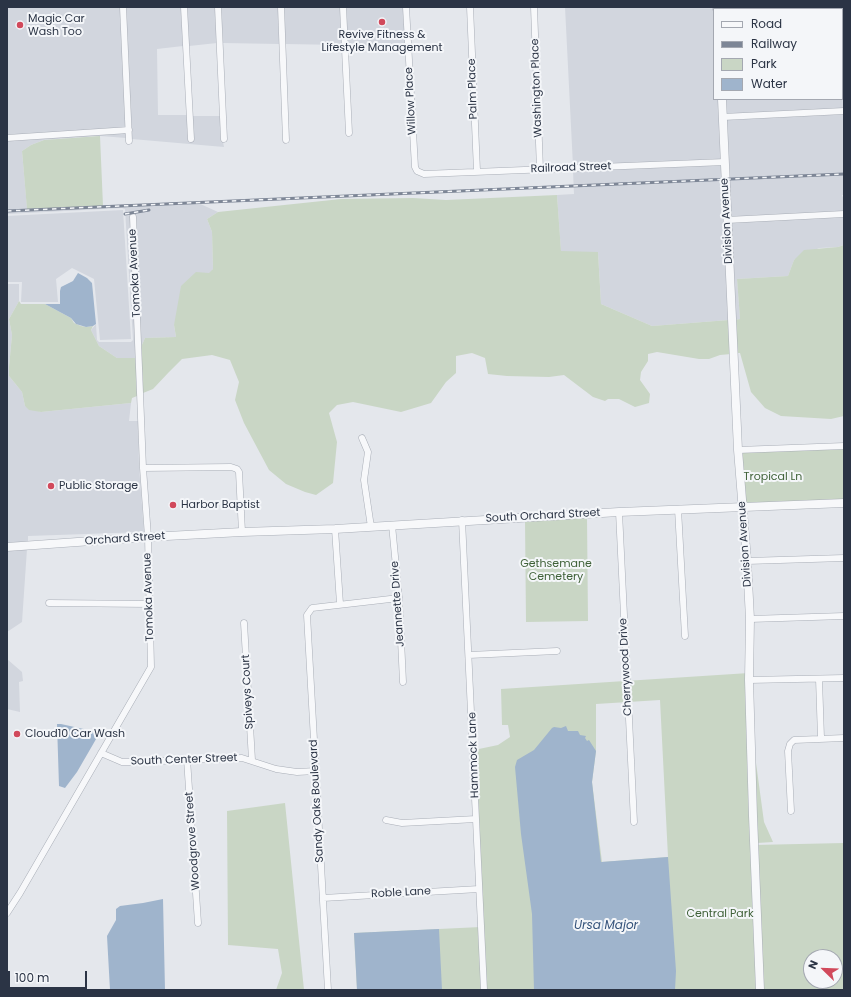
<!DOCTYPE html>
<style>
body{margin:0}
#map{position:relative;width:851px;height:997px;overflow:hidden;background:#e4e7ec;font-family:Poppins,sans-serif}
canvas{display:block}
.frame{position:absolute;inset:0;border:8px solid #2b3445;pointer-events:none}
.legend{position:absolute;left:713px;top:8px;width:130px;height:92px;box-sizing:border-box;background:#f4f6f9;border:1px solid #a4a8b1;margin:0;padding:5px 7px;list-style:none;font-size:12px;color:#2b3445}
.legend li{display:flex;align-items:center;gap:8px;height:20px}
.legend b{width:20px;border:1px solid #a4a8b1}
.north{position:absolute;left:803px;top:949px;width:40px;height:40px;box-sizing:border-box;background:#f4f6f9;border:1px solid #a4a8b1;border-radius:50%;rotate:293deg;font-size:11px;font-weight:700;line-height:16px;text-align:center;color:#2b3445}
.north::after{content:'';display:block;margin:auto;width:14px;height:18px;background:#d1495b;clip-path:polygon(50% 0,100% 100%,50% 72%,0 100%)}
.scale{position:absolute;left:8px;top:971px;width:79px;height:18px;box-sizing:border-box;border:2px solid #2b3445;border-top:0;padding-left:5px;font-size:12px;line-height:14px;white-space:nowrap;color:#2b3445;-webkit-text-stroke:3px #f4f6f9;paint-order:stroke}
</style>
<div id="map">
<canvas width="851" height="997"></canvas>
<div class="frame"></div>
<ul class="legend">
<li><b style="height:5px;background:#f7f8fa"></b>Road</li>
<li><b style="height:5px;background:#7d8696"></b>Railway</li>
<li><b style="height:11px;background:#c9d6c5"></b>Park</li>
<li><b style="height:11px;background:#9fb4cc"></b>Water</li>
</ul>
<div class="north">N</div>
<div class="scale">100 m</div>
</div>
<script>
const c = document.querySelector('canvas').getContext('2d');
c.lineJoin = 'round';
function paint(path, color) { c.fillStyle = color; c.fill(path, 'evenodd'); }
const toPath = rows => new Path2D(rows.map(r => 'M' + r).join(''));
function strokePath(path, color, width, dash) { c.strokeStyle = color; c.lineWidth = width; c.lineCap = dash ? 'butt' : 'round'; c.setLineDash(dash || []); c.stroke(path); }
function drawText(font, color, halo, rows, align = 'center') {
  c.font = font + ' Poppins,sans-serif'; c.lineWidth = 4; c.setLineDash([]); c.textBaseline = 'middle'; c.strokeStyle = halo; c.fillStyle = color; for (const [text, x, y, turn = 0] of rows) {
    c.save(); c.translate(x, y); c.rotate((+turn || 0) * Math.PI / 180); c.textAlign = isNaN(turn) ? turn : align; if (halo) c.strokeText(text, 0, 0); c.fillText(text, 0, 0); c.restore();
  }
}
const built = toPath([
 [7,7,120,7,126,128,7,135],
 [126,7,181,7,183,46,157,49,158,115,187,115,188,141,193,142,193,116,220,116,221,141,223,142,224,147,132,139],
 [187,7,215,7,217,43,189,46],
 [221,7,278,7,279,44,223,43],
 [284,7,340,7,342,45,285,44],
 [346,7,403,7,405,46,348,45],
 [565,7,714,7,714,99,719,99,722,159,573,166],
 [720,7,844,7,844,43,842,43,842,9,720,9],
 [842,49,844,49,844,109,725,114,725,99,842,99],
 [844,114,844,195,842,195,844,200,844,212,730,217,726,120],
 [126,133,126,138,101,136,44,140,31,145,22,151,27,208,196,202,218,212,207,219,212,232,213,269,174,325,176,337,145,338,141,347,136,215,130,215,136,358,117,358,99,346,91,330,96,324,97,340,99,342,131,342,133,340,125,209,122,208,7,214,7,140],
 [722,165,729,320,652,326,601,304,598,252,561,252,557,195,574,194,573,171],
 [123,210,131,339,100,340,94,279,72,268,56,279,58,302,21,302,22,282,7,282,7,216],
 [844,217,844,245,838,247,819,248,794,260,788,276,737,279,740,319,735,320,730,222],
 [7,284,19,284,19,301,9,319,12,335,9,367,9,376,22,392,25,406,41,412,131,403,129,421,138,421,139,466,144,532,28,536,28,543,7,544],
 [27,549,22,622,7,632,7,550],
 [7,659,22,672,23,681,19,682,20,712,7,709]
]);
const green = toPath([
 [100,136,103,206,27,209,22,151,31,145,44,140],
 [557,195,561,251,598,252,601,304,652,326,729,320,731,354,720,355,709,359,699,359,657,352,648,354,648,361,641,372,640,380,650,394,649,403,635,407,619,399,608,399,605,401,593,397,564,375,549,377,507,376,488,374,485,358,472,353,456,356,456,373,446,382,431,403,401,412,353,402,337,405,329,413,337,442,333,483,316,495,305,492,286,484,269,470,244,423,235,400,239,382,230,360,212,355,182,359,169,372,153,389,143,393,141,347,145,338,176,337,174,325,181,286,196,272,209,273,213,269,212,232,207,219,218,212,341,199,413,198,446,200],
 [844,245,844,416,831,419,781,416,765,408,751,392,740,353,736,353,735,320,740,319,737,279,788,276,794,260,804,250,838,247],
 [19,301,21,304,45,304,71,318,74,323,81,326,86,327,93,326,91,330,99,346,117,358,136,358,137,396,132,398,131,403,41,412,29,410,25,406,22,392,9,376,9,367,12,335,9,319],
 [844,449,844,500,745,504,742,452],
 [587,517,588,621,526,622,525,520],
 [749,673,754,845,844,843,844,990,357,990,354,933,481,927,474,750,498,745,510,737,508,725,502,725,501,689],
 [660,700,668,857,602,862,592,782,596,751,596,704],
 [811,957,835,957,835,981,811,981],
 [754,748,764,822,773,842,757,843],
 [285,803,304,990,276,990,282,973,278,949,228,945,227,811]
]);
const water = toPath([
 [78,273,87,278,92,283,96,324,93,326,86,327,76,324,71,318,45,304,60,304,60,291,61,287,73,281],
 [57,724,61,724,97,732,99,734,77,772,65,788,59,786],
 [566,726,568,731,578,731,580,735,586,736,585,738,587,741,589,740,596,751,592,782,601,862,668,857,676,971,675,990,534,990,532,914,521,834,515,767,517,760,534,750,552,728,554,727,561,728],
 [163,899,165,990,110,990,107,936,116,920,116,909,120,906,143,903],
 [439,929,442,990,357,990,354,933]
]);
const minor = toPath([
 [123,7,129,141],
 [184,7,191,139],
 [218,7,224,139],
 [281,7,286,140],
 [343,7,349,133],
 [406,7,415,167,417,171,424,174,725,162],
 [470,7,477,171],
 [534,7,540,170],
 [842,46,844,46],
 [723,117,844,111],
 [7,138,129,130],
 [727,220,844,214],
 [362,438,368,452,364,480,371,527],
 [738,450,844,446],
 [143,468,231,467,237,469,239,472,242,532],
 [678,509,685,636],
 [619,512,634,822],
 [462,520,484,990],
 [392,525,399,598,403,682],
 [335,529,340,604],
 [747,561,844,558],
 [49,603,149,604],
 [750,619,844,616],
 [244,623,252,760],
 [469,655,557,651],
 [819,679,821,738],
 [749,680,844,678],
 [101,753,122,762,132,762,242,758,276,769,297,772,316,771],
 [187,759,198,923],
 [791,811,788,751,790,744,794,740,844,738],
 [386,820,402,823,476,819],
 [323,898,479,889],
 [7,913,20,893,151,667,148,537,143,468,133,217],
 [328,990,307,615,312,608,399,598]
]);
const tertiary = toPath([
 [717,7,717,9],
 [722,99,738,450,747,561,750,619,749,680,753,816,760,990],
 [7,547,148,537,242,532,335,529,619,512,844,503]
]);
const rail = toPath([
 [7,211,844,174],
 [125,214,149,210]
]);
const markers = [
 [382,22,4,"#d1495b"],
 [20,25,4,"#d1495b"],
 [51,486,4,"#d1495b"],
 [173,505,4,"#d1495b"],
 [17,734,4,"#d1495b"]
];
const poiNames = [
 ["Magic Car",28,19],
 ["Wash Too",28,32],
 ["Revive Fitness &",382,35,"center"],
 ["Lifestyle Management",382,48,"center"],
 ["Public Storage",59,486],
 ["Harbor Baptist",181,505],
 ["Cloud10 Car Wash",25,734]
];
const streetNames = [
 ["Washington Place",537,88,-92],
 ["Palm Place",473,89,-92],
 ["Willow Place",411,101,-93],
 ["Railroad Street",571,168,-2],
 ["Division Avenue",727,221,-93],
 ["Tomoka Avenue",135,273,-93],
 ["South Orchard Street",543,516,-3],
 ["Orchard Street",125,539,-4],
 ["Division Avenue",745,544,-94],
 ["Tomoka Avenue",149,597,-92],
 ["Jeannette Drive",398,604,-94],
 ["Cherrywood Drive",626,667,-93],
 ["Spiveys Court",248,692,-93],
 ["Hammock Lane",474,755,-92],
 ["South Center Street",184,760,-2],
 ["Sandy Oaks Boulevard",317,801,-93],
 ["Woodgrove Street",193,841,-94],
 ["Roble Lane",401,893,-3]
];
const parkNames = [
 ["Tropical Ln",773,477],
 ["Gethsemane",556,564],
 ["Cemetery",556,577],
 ["Central Park",720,914]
];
const waterNames = [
 ["Ursa Major",606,926]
];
paint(built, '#d2d6de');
paint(green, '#c9d6c5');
paint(water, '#9fb4cc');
strokePath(minor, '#a9aeb7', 7);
strokePath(tertiary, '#a9aeb7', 9);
strokePath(minor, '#f7f8fa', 6);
strokePath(tertiary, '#f7f8fa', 8);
strokePath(rail, '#7d8696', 3);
strokePath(rail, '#f4f6f9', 1.5, [4.5]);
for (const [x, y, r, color] of markers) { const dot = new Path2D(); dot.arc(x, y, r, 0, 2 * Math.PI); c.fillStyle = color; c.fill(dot); strokePath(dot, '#f4f6f9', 1.5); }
drawText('11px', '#2b3445', '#f4f6f9', poiNames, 'left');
drawText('11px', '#2b3445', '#f4f6f9', streetNames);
drawText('11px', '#3f6138', '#f4f6f9', parkNames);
drawText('italic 12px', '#34527a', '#f4f6f9', waterNames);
</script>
